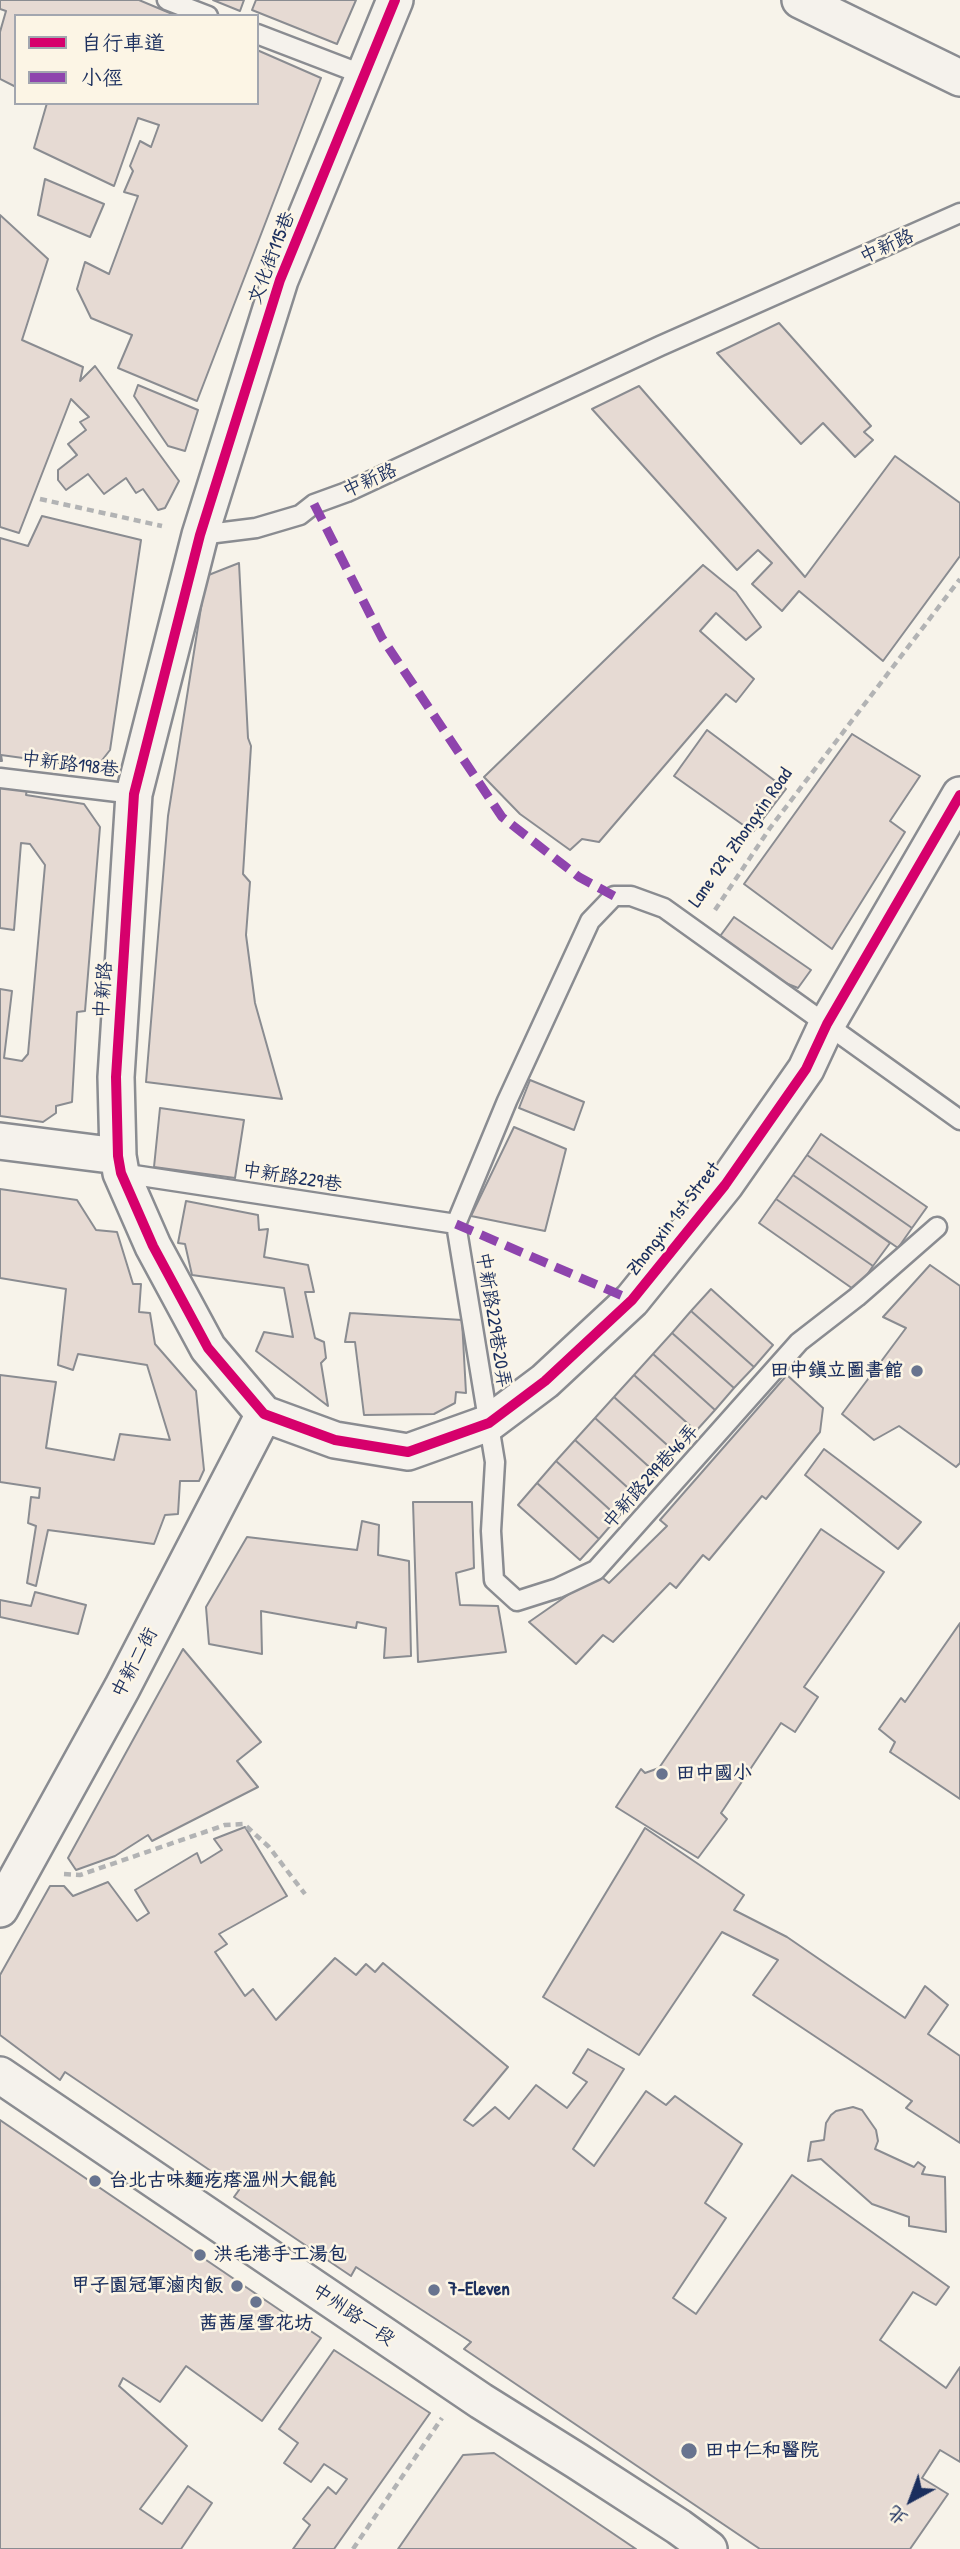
<!DOCTYPE html>
<meta charset="utf-8">
<style>
body{margin:0}
#map{position:relative;width:960px;height:2549px;overflow:hidden;background:#f7f3ea;font-family:"Patrick Hand","LXGW WenKai TC",sans-serif}
canvas{display:block}
.legend{position:absolute;left:14px;top:14px;width:245px;height:91px;box-sizing:border-box;background:#fcf5e5;border:2px solid #a2a6af;margin:0;padding:9px 12px;list-style:none;font-size:21px;color:#1b2f5e}
.legend li{display:flex;align-items:center;gap:14px;height:35px}
.legend b{width:35px;border:2px solid #a2a6af}
.north{position:absolute;left:876px;top:2465px;width:70px;height:70px;-webkit-text-stroke:5px #fcf5e5;paint-order:stroke;rotate:221deg;font-size:19px;font-weight:700;line-height:28px;text-align:center;color:#1b2f5e}
.north::after{content:'';display:block;margin:auto;width:24px;height:32px;background:#1b2f5e;clip-path:polygon(50% 0,100% 100%,50% 72%,0 100%)}
</style>
<div id="map">
<canvas width="960" height="2549"></canvas>
<ul class="legend">
<li><b style="height:9px;background:#d6006c"></b>自行車道</li>
<li><b style="height:9px;background:#8e44ad"></b>小徑</li>
</ul>
<div class="north">北</div>
</div>
<script>
const c = document.querySelector('canvas').getContext('2d');
c.lineJoin = 'round';
function paint(path, color) { c.fillStyle = color; c.fill(path, 'evenodd'); }
const toPath = rows => new Path2D(rows.map(r => 'M' + r).join(''));
function strokePath(path, color, width, dash) { c.strokeStyle = color; c.lineWidth = width; c.lineCap = dash ? 'butt' : 'round'; c.setLineDash(dash || []); c.stroke(path); }
function drawText(font, color, halo, rows, align = 'center') {
  c.font = font + ' "Patrick Hand","LXGW WenKai TC",sans-serif'; c.lineWidth = 5; c.setLineDash([]); c.textBaseline = 'middle'; c.strokeStyle = halo; c.fillStyle = color; for (const [text, x, y, turn = 0] of rows) {
    c.save(); c.translate(x, y); c.rotate((+turn || 0) * Math.PI / 180); c.textAlign = isNaN(turn) ? turn : align; if (halo) c.strokeText(text, 0, 0); c.fillText(text, 0, 0); c.restore();
  }
}
const building = toPath([
 [0,0,139,0,177,16,16,16,16,87,0,79,0,32,6,11,0,9,0,0],
 [213,0,244,0,240,11,213,0],
 [256,0,356,0,337,44,252,10,256,0],
 [257,50,321,78,197,401,118,368,132,335,91,318,77,289,85,262,109,274,138,196,124,192,133,171,130,166,140,141,151,147,159,125,138,118,114,186,34,148,47,103,257,103,257,50],
 [45,179,104,204,90,237,38,215,45,179],
 [0,215,48,259,22,340,83,367,80,381,95,366,179,481,165,508,158,510,143,489,136,493,126,478,104,494,88,474,66,490,58,480,58,470,77,455,68,444,86,430,80,422,89,417,71,399,19,533,0,527,0,215],
 [779,323,871,426,864,432,873,440,855,457,823,423,801,444,717,353,779,323],
 [138,385,198,410,185,451,168,446,134,396,138,385],
 [639,386,805,577,895,456,960,503,960,556,883,661,799,591,782,611,752,584,772,563,758,550,737,570,592,409,639,386],
 [42,516,141,540,110,750,96,768,1,755,2,761,0,761,0,538,28,546,42,516],
 [239,563,248,738,251,746,243,874,250,882,246,935,255,1003,282,1099,146,1082,168,816,206,576,239,563],
 [703,565,736,592,761,627,746,640,716,613,700,631,754,679,736,702,726,694,599,842,582,839,570,850,520,814,484,777,703,565],
 [707,730,786,789,753,832,674,776,707,730],
 [852,734,920,776,890,821,905,832,832,949,744,884,852,734],
 [0,786,27,789,26,795,84,804,100,827,85,1011,77,1012,72,1102,56,1106,56,1113,43,1122,0,1116,0,989,12,991,4,1058,22,1061,28,1054,45,865,30,844,21,843,14,930,0,928,0,786],
 [734,917,811,970,798,988,783,982,718,939,734,917],
 [530,1080,584,1102,574,1130,519,1108,530,1080],
 [160,1108,244,1120,235,1178,154,1167,160,1108],
 [514,1127,566,1149,545,1231,471,1216,514,1127],
 [821,1134,927,1207,912,1228,807,1155,821,1134],
 [807,1155,912,1228,898,1248,793,1175,807,1155],
 [793,1175,890,1243,873,1266,776,1199,793,1175],
 [0,1189,77,1200,96,1230,117,1232,133,1284,141,1284,139,1312,150,1313,155,1344,196,1391,204,1470,199,1481,180,1481,178,1514,165,1515,154,1544,48,1530,36,1586,27,1583,36,1526,28,1523,31,1497,39,1498,40,1488,0,1482,0,1375,56,1382,46,1448,114,1460,120,1434,170,1440,147,1365,78,1354,73,1370,58,1365,66,1289,0,1278,0,1189],
 [776,1199,873,1266,856,1291,759,1223,776,1199],
 [186,1201,258,1215,259,1230,268,1229,264,1257,308,1265,314,1292,305,1292,315,1338,324,1342,326,1358,321,1363,328,1406,256,1351,264,1332,293,1337,284,1288,192,1275,185,1244,178,1243,186,1201],
 [930,1265,960,1286,960,1463,956,1467,899,1426,874,1440,842,1414,906,1328,883,1317,930,1265],
 [711,1289,773,1345,754,1367,691,1311,711,1289],
 [691,1311,754,1367,734,1388,672,1333,691,1311],
 [350,1313,462,1320,466,1393,456,1392,455,1403,434,1414,364,1415,355,1342,345,1342,350,1313],
 [672,1333,734,1388,715,1410,653,1354,672,1333],
 [653,1354,715,1410,696,1431,634,1375,653,1354],
 [634,1375,696,1431,676,1453,614,1397,634,1375],
 [787,1375,823,1408,820,1432,766,1499,762,1496,709,1560,703,1555,676,1588,670,1583,613,1642,603,1635,576,1664,529,1622,598,1574,609,1583,667,1526,660,1520,787,1375],
 [614,1397,676,1453,657,1474,595,1418,614,1397],
 [595,1418,657,1474,637,1496,575,1440,595,1418],
 [575,1440,637,1496,618,1517,556,1461,575,1440],
 [824,1449,921,1522,898,1549,805,1475,824,1449],
 [556,1461,618,1517,599,1539,537,1483,556,1461],
 [537,1483,599,1539,580,1560,518,1505,537,1483],
 [413,1502,472,1502,474,1568,456,1573,460,1605,498,1606,506,1652,418,1662,413,1502],
 [362,1521,379,1525,378,1555,409,1561,411,1656,384,1658,386,1628,357,1622,356,1628,261,1611,262,1654,209,1644,206,1607,247,1537,357,1550,362,1521],
 [821,1529,884,1572,804,1687,818,1697,795,1732,781,1723,721,1813,727,1819,698,1858,616,1807,641,1769,645,1773,659,1768,821,1529],
 [35,1592,86,1605,78,1634,0,1617,0,1600,31,1606,35,1592],
 [960,1623,960,1799,890,1752,895,1742,879,1729,901,1698,905,1702,960,1623],
 [183,1649,261,1742,237,1761,258,1787,152,1841,148,1835,115,1856,76,1870,68,1858,183,1649],
 [245,1827,287,1896,219,1934,227,1944,215,1952,245,1996,253,1989,276,2020,335,1958,356,1975,366,1964,375,1972,383,1963,508,2067,464,2120,473,2126,495,2107,509,2119,536,2085,567,2108,587,2082,573,2073,588,2049,624,2069,573,2149,594,2166,646,2091,666,2105,675,2096,742,2144,705,2203,726,2218,673,2298,696,2314,792,2175,949,2287,936,2305,913,2292,880,2340,946,2388,960,2367,960,2462,940,2450,922,2478,948,2494,910,2549,760,2549,464,2349,471,2342,356,2267,351,2276,234,2197,239,2190,65,2072,60,2080,0,2035,0,1975,50,1886,64,1886,73,1896,108,1882,137,1921,149,1913,135,1890,197,1853,201,1863,222,1850,214,1839,245,1827],
 [645,1828,744,1895,734,1910,787,1937,905,2018,925,1986,948,2005,928,2034,960,2056,960,2143,906,2108,912,2101,753,1995,778,1960,722,1932,639,2055,543,1997,645,1828],
 [853,2107,862,2110,876,2130,878,2141,875,2149,914,2167,918,2162,925,2167,922,2174,945,2177,946,2232,909,2226,909,2217,872,2204,821,2159,808,2161,811,2142,824,2140,826,2123,831,2115,836,2111,853,2107],
 [0,2120,321,2338,262,2421,186,2366,160,2402,123,2378,119,2386,187,2446,140,2509,162,2524,188,2486,212,2503,181,2549,0,2549,0,2120],
 [334,2350,430,2413,334,2549,293,2549,310,2525,303,2519,328,2487,336,2494,347,2479,324,2464,311,2482,284,2463,298,2443,279,2429,334,2350],
 [494,2453,636,2549,398,2549,463,2455,494,2453]
]);
const path = toPath([
 [40,499,162,526],
 [715,910,770,828,960,579],
 [64,1874,80,1875,225,1825,244,1824,269,1847,305,1894],
 [353,2549,442,2418]
]);
const lane = toPath([
 [167,0,208,16],
 [257,34,364,75],
 [200,535,256,528,300,515,314,504,347,492,660,346,960,213],
 [0,778,134,794],
 [121,1173,456,1224],
 [456,1224,495,1462,491,1531,494,1580,517,1601,558,1588,596,1570,799,1342,857,1297,937,1227],
 [456,1224,507,1101,590,921,614,896,631,896,664,908,960,1120]
]);
const street = toPath([
 [395,0,280,280,200,535,134,794,116,1077,118,1156,121,1173,153,1246,208,1348,264,1414,335,1440,408,1452,489,1423,545,1381,632,1300,725,1185,806,1069,827,1024,960,795],
 [800,0,960,78],
 [0,1141,118,1156],
 [0,1909,122,1688,264,1414],
 [0,2075,481,2401,577,2461,679,2527,709,2549]
]);
const quiet = toPath([
 [314,504,382,638,502,817,579,877,614,896],
 [456,1224,632,1300]
]);
const cycleway = toPath([
 [395,0,280,280,200,535,134,794,116,1077,118,1156,121,1173,153,1246,208,1348,264,1414,335,1440,408,1452,489,1423,545,1381,632,1300,725,1185,806,1069,827,1024,960,795]
]);
const markers = [
 [917,1371,7,"#68748f"],
 [662,1774,7,"#68748f"],
 [95,2181,7,"#68748f"],
 [200,2255,7,"#68748f"],
 [237,2286,7,"#68748f"],
 [434,2290,7,"#68748f"],
 [256,2302,7,"#68748f"],
 [689,2451,9,"#68748f"]
];
const streetNames = [
 ["中新路",887,247,-24],
 ["文化街115巷",272,258,-69],
 ["中新路",370,481,-24],
 ["中新路198巷",70,765,7],
 ["Lane 129, Zhongxin Road",741,838,-55],
 ["中新路",104,990,-86],
 ["中新路229巷",292,1178,9],
 ["Zhongxin 1st Street",674,1219,-52],
 ["中新路229巷20弄",493,1320,81],
 ["中新路299巷46弄",651,1477,-48],
 ["中新二街",135,1663,-62],
 ["中州路一段",353,2315,34]
];
const poiNames = [
 ["田中鎮立圖書館",903,1371,"right"],
 ["田中國小",676,1774],
 ["台北古味麵疙瘩溫州大餛飩",109,2181],
 ["洪毛港手工湯包",214,2255],
 ["甲子園冠軍滷肉飯",223,2286,"right"],
 ["7-Eleven",448,2290],
 ["茜茜屋雪花坊",256,2324,"center"],
 ["田中仁和醫院",705,2451]
];
paint(building, '#e6dad3');
strokePath(building, '#8a8c91', 2);
strokePath(lane, '#8a8c91', 23);
strokePath(street, '#8a8c91', 40);
strokePath(path, '#b2b3b4', 4.5, [7, 5]);
strokePath(lane, '#f5f2ec', 18);
strokePath(street, '#f5f2ec', 35);
strokePath(quiet, '#8e44ad', 9, [18, 9]);
strokePath(cycleway, '#d6006c', 10);
for (const [x, y, r, color] of markers) { const dot = new Path2D(); dot.arc(x, y, r, 0, 2 * Math.PI); c.fillStyle = color; c.fill(dot); strokePath(dot, '#fcf5e5', 2.5); }
drawText('19px', '#1b2f5e', '#fcf5e5', streetNames);
drawText('bold 19px', '#1b2f5e', '#fcf5e5', poiNames, 'left');
</script>
